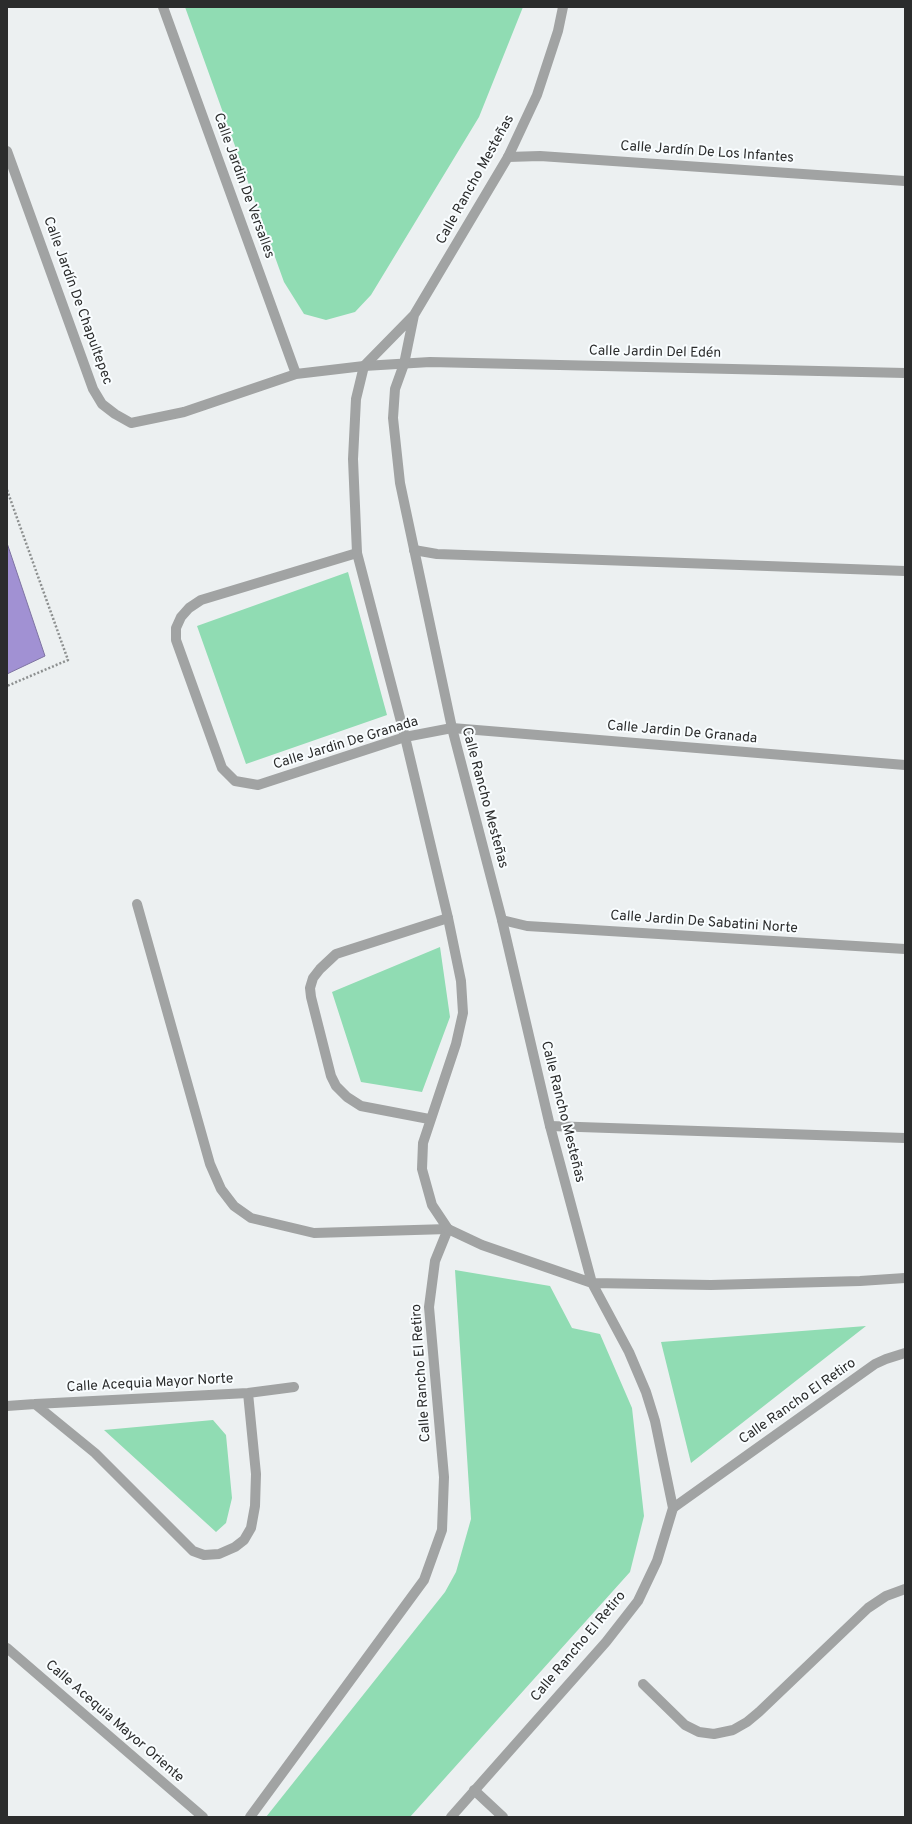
<!DOCTYPE html>
<meta charset="utf-8">
<style>
body{margin:0}
#map{position:relative;width:912px;height:1824px;overflow:hidden;background:#ecf0f1;font-family:Overpass,sans-serif}
canvas{display:block}
.frame{position:absolute;inset:0;border:8px solid #2b2c2c;pointer-events:none}
</style>
<div id="map">
<canvas width="912" height="1824"></canvas>
<div class="frame"></div>
</div>
<script>
const c = document.querySelector('canvas').getContext('2d');
c.lineJoin = 'round';
function paint(path, color) { c.fillStyle = color; c.fill(path, 'evenodd'); }
const toPath = rows => new Path2D(rows.map(r => 'M' + r).join(''));
function strokePath(path, color, width, dash) { c.strokeStyle = color; c.lineWidth = width; c.lineCap = dash ? 'butt' : 'round'; c.setLineDash(dash || []); c.stroke(path); }
function drawText(font, color, halo, rows, align = 'center') {
  c.font = font + ' Overpass,sans-serif'; c.lineWidth = 4; c.setLineDash([]); c.textBaseline = 'middle'; c.strokeStyle = halo; c.fillStyle = color; for (const [text, x, y, turn = 0] of rows) {
    c.save(); c.translate(x, y); c.rotate((+turn || 0) * Math.PI / 180); c.textAlign = isNaN(turn) ? turn : align; if (halo) c.strokeText(text, 0, 0); c.fillText(text, 0, 0); c.restore();
  }
}
const green = toPath([
 [185,7,523,7,479,117,371,295,355,312,326,320,304,314,284,282],
 [348,572,387,715,246,764,197,626],
 [440,947,450,1017,422,1092,361,1082,332,992],
 [455,1270,550,1286,572,1328,600,1334,632,1408,644,1516,630,1572,410,1817,266,1817,445,1592,456,1572,471,1519],
 [866,1326,691,1463,661,1342],
 [213,1420,226,1435,232,1498,226,1523,216,1532,104,1430]
]);
const water = toPath([
 [7,543,45,656,7,674,7,543]
]);
const path = toPath([
 [7,490,68,660,7,686]
]);
const service = toPath([
 [137,904,210,1164,221,1189,234,1206,251,1218,314,1233,448,1229]
]);
const minor = toPath([
 [163,7,296,374],
 [7,151,93,389,102,404,115,414,131,423,184,412,296,374,364,366,430,362,905,373],
 [508,157,540,156,905,181],
 [414,550,437,554,905,571],
 [357,553,201,600,189,608,181,617,176,628,176,640,222,768,235,781,258,785,405,737,452,728,905,765],
 [502,920,527,926,905,949],
 [429,1119,361,1106,347,1097,336,1086,331,1076,311,997,310,988,313,978,320,969,336,954,448,918],
 [550,1126,905,1138],
 [35,1404,95,1453,193,1551,204,1555,219,1554,235,1547,244,1540,251,1528,255,1506,256,1474,248,1393],
 [7,1406,35,1404,248,1393,294,1387],
 [673,1508,875,1364,886,1359,905,1353],
 [7,1648,203,1817],
 [643,1684,685,1725,699,1732,714,1734,733,1730,747,1722,759,1712,868,1608,886,1596,905,1589],
 [474,1790,503,1817],
 [250,1817,424,1580,442,1530,444,1477,429,1307,435,1261,448,1229]
]);
const tertiary = toPath([
 [563,7,558,31,537,95,508,157,414,315,364,366,356,399,353,459,357,553,405,737,448,918,461,981,463,1013,456,1044,423,1143,422,1169,432,1205,448,1229,482,1245,592,1283,711,1285,860,1281,905,1278],
 [414,315,404,364,395,389,393,418,400,483,452,728,502,920,550,1126,592,1283,629,1352,646,1392,655,1421,673,1508,657,1561,638,1601,606,1642,451,1817]
]);
const streetNames = [
 ["Calle Jardín De Los Infantes",707,153,4],
 ["Calle Rancho Mesteñas",476,180,-61],
 ["Calle Jardin De Versalles",243,186,70],
 ["Calle Jardín De Chapultepec",77,301,70],
 ["Calle Jardin Del Edén",655,353,1],
 ["Calle Jardin De Granada",682,733,5],
 ["Calle Jardin De Granada",346,744,-17],
 ["Calle Rancho Mesteñas",484,798,75],
 ["Calle Jardin De Sabatini Norte",704,923,4],
 ["Calle Rancho Mesteñas",562,1112,76],
 ["Calle Rancho El Retiro",422,1373,-94],
 ["Calle Acequia Mayor Norte",150,1384,-3],
 ["Calle Rancho El Retiro",798,1402,-35],
 ["Calle Rancho El Retiro",579,1647,-50],
 ["Calle Acequia Mayor Oriente",114,1722,41]
];
paint(green, '#90dcb3');
paint(water, '#a191d3');
strokePath(water, '#7e73a1', 1);
strokePath(path, '#8d9090', 2.5, [2, 2]);
strokePath(service, '#a1a3a3', 10);
strokePath(minor, '#a1a3a3', 10);
strokePath(tertiary, '#a1a3a3', 10);
drawText('14px', '#2b2c2c', '#f9fdff', streetNames);
</script>
